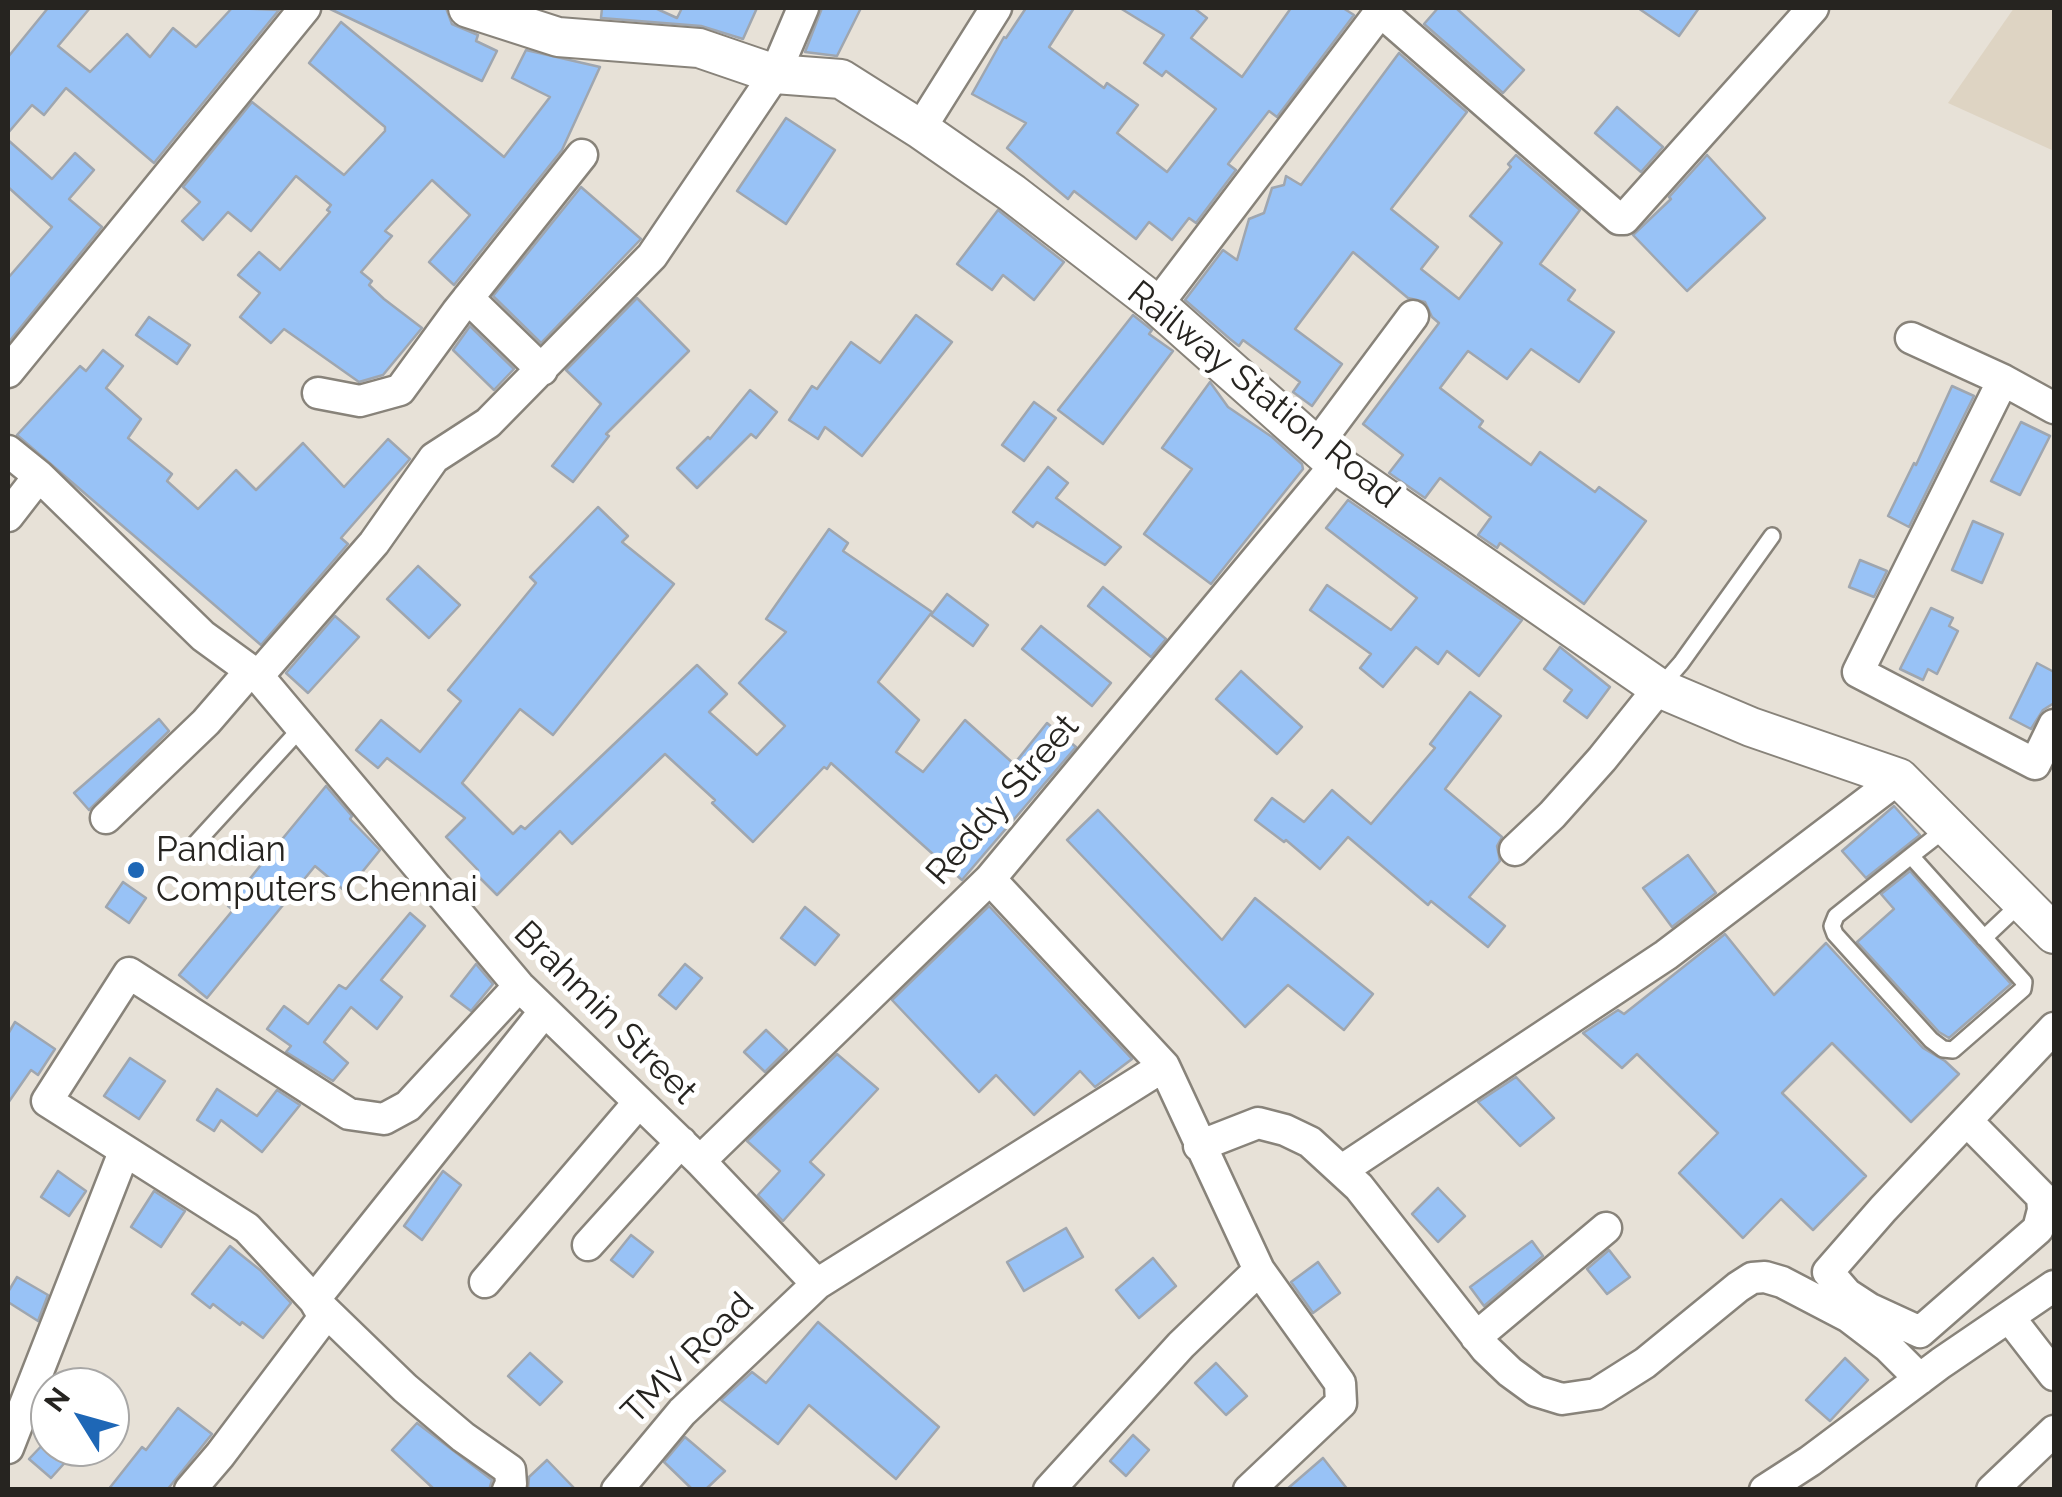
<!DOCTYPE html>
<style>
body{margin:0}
#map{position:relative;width:2062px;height:1497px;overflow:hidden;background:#e7e1d7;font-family:Raleway,sans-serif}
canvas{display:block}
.frame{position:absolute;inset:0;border:10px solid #262420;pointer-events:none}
.north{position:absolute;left:30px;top:1367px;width:100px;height:100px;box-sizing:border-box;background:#fff;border:2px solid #a8a7a6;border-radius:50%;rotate:307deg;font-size:28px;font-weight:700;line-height:40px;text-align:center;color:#262420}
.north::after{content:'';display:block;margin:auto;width:35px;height:45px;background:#1e67b6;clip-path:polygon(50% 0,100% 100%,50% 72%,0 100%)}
</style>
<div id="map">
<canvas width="2062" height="1497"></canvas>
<div class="frame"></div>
<div class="north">N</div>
</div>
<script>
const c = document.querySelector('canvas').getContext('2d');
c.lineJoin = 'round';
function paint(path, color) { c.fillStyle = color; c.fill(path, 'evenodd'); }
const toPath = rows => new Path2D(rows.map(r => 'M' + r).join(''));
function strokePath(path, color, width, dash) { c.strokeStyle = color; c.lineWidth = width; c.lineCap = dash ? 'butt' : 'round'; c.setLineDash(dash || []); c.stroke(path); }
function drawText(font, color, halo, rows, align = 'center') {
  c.font = font + ' Raleway,sans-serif'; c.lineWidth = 10; c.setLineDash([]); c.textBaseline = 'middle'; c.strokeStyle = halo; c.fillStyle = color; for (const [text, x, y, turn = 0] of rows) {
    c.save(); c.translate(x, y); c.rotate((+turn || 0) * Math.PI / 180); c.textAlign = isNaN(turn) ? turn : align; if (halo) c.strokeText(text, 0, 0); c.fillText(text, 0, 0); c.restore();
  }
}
const built = toPath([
 [2014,8,2054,8,2054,151,1948,103]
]);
const building = toPath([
 [48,8,90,8,58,46,90,72,127,34,150,57,173,28,196,47,232,8,279,10,154,163,66,88,44,115,32,105,8,133,8,57,48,8],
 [328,8,446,8,452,24,478,35,476,41,497,51,482,81,328,8],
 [602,8,655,8,677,18,682,8,757,8,743,39,701,26,601,18,602,8],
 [822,8,861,8,837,56,805,52,822,8],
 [1026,8,1074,8,1049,47,1104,88,1107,83,1138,105,1117,133,1167,172,1216,109,1166,71,1162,76,1144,63,1164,35,1120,8,1194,8,1207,18,1191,38,1242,77,1291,8,1343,8,1354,15,1277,117,1269,111,1228,164,1236,170,1196,223,1189,218,1172,240,1149,222,1136,239,1074,191,1068,199,1007,148,1026,123,972,94,1004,37,1006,38,1026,8],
 [1438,8,1456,8,1524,70,1503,93,1424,24,1438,8],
 [1638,8,1699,8,1679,36,1638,8],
 [341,22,504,157,550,97,512,78,526,50,600,67,562,150,454,285,429,262,470,215,432,180,385,231,392,236,361,272,372,281,369,285,384,299,422,328,383,375,359,382,284,329,271,343,240,317,260,293,238,275,259,252,280,270,330,212,327,210,331,205,296,176,251,231,228,212,203,240,182,221,200,202,183,187,252,102,344,175,385,131,385,127,309,63,341,22],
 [1399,53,1467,112,1391,209,1438,247,1421,269,1459,299,1502,243,1470,216,1511,167,1508,164,1516,155,1580,210,1540,264,1575,290,1568,300,1614,332,1579,382,1531,349,1507,379,1468,351,1440,388,1483,421,1479,427,1531,465,1540,452,1595,492,1599,487,1646,521,1584,604,1500,543,1497,548,1478,535,1491,517,1440,478,1425,498,1389,473,1403,455,1363,424,1439,323,1432,317,1425,302,1408,298,1353,252,1295,329,1342,364,1312,406,1293,392,1300,382,1243,340,1239,346,1230,339,1185,300,1223,250,1237,260,1249,219,1264,213,1272,188,1284,185,1286,176,1301,185,1399,53],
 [1617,107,1663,147,1641,172,1595,133,1617,107],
 [786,118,835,150,786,224,737,191,786,118],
 [8,140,52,179,75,153,94,170,69,199,102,227,8,343,8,278,52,227,8,187,8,140],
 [1707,155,1765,218,1687,291,1633,235,1671,199,1669,197,1707,155],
 [581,187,641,239,541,343,493,296,581,187],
 [998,210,1064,262,1034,300,1003,275,992,290,957,264,998,210],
 [637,298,689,351,606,434,609,436,573,482,552,466,601,404,566,370,637,298],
 [916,315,952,342,862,456,825,427,818,439,789,420,812,386,817,389,851,342,880,363,916,315],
 [1133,315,1152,330,1149,334,1173,351,1103,444,1058,410,1133,315],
 [149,317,190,345,177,364,136,335,149,317],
 [470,326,514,369,494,390,453,350,470,326],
 [103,350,123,366,106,388,141,419,128,438,172,474,167,481,198,509,236,470,256,490,303,443,344,487,388,439,410,459,341,538,348,544,261,645,17,435,80,366,86,371,103,350],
 [1210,382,1228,407,1272,437,1302,464,1303,469,1211,584,1144,534,1192,469,1162,448,1210,382],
 [1952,386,1974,396,1909,527,1888,516,1914,463,1916,465,1952,386],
 [750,390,777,412,756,438,751,434,697,488,677,468,708,437,710,439,750,390],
 [1034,402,1056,418,1024,461,1002,445,1034,402],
 [2021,422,2050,436,2020,495,1991,481,2021,422],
 [1048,467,1068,483,1056,498,1121,547,1105,565,1037,522,1033,527,1013,512,1048,467],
 [1348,500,1522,620,1479,676,1447,651,1438,664,1416,647,1383,687,1360,668,1371,654,1310,610,1327,585,1391,630,1417,598,1326,528,1348,500],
 [598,507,628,536,622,542,674,584,553,735,520,709,462,783,513,834,521,826,525,829,697,665,727,694,709,712,757,755,785,726,739,683,786,632,766,619,829,529,848,543,843,551,932,612,878,682,919,720,896,752,923,772,965,720,1014,764,1047,723,1076,747,962,880,831,763,827,769,824,767,753,842,712,803,715,800,665,754,572,844,560,831,497,895,475,873,478,870,446,837,465,818,387,758,378,768,356,750,381,720,420,752,461,701,448,690,536,583,530,577,598,507],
 [1973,521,2003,534,1982,583,1952,570,1973,521],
 [1860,560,1887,571,1874,597,1849,587,1860,560],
 [418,566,460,605,429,638,387,599,418,566],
 [1103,587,1166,639,1151,657,1088,606,1103,587],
 [947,594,988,625,973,646,931,615,947,594],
 [1931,608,1953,618,1949,626,1958,631,1937,674,1928,669,1923,680,1900,669,1931,608],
 [335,616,359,637,308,693,286,673,335,616],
 [1041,626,1111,683,1092,706,1022,649,1041,626],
 [1560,647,1610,687,1587,718,1564,701,1572,690,1544,669,1560,647],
 [2037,663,2054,672,2054,703,2043,710,2031,729,2010,718,2037,663],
 [1241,671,1302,727,1277,754,1216,699,1241,671],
 [1470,692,1501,716,1445,789,1502,837,1497,846,1500,861,1469,897,1505,926,1488,947,1431,901,1428,905,1348,837,1320,869,1286,840,1284,842,1255,820,1272,798,1304,822,1332,790,1371,824,1435,748,1430,744,1470,692],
 [159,719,169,731,89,810,74,793,159,719],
 [326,786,352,816,350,819,380,850,346,892,315,866,207,998,179,975,233,910,228,906,260,866,326,786],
 [1894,806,1920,835,1866,878,1842,851,1894,806],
 [1098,810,1222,940,1255,898,1373,994,1344,1030,1288,985,1245,1027,1067,840,1098,810],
 [1688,855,1716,893,1672,927,1643,888,1688,855],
 [1910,871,2011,984,1949,1038,1939,1032,1857,942,1894,909,1881,894,1910,871],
 [123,882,146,898,129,923,106,907,123,882],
 [989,906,1132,1059,1095,1087,1080,1071,1034,1115,996,1075,979,1092,892,1000,989,906],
 [805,907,839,935,815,965,781,938,805,907],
 [410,913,425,926,381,980,402,997,377,1029,351,1007,324,1042,348,1063,333,1081,286,1052,291,1046,267,1029,284,1006,308,1024,339,985,346,989,410,913],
 [1725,934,1774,995,1826,943,1923,1048,1945,1061,1959,1074,1911,1122,1832,1043,1782,1093,1866,1176,1813,1230,1781,1199,1743,1238,1679,1173,1718,1133,1637,1054,1622,1068,1583,1033,1618,1010,1624,1014,1725,934],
 [476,964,493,984,471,1011,451,996,476,964],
 [685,964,702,978,676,1009,659,995,685,964],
 [15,1022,55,1049,38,1075,31,1070,8,1103,8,1034,15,1022],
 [766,1030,787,1050,765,1072,744,1052,766,1030],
 [837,1054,878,1089,810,1162,824,1175,783,1221,758,1195,780,1171,747,1141,837,1054],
 [130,1058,165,1081,139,1119,104,1096,130,1058],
 [1516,1077,1554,1118,1520,1146,1478,1102,1516,1077],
 [217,1089,257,1116,277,1090,300,1105,262,1152,221,1120,214,1131,197,1120,217,1089],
 [58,1171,86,1191,69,1216,41,1197,58,1171],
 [443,1171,461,1185,422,1240,404,1226,443,1171],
 [1438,1188,1465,1216,1438,1242,1412,1214,1438,1188],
 [154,1191,185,1211,161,1247,131,1227,154,1191],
 [1066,1228,1083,1257,1024,1291,1007,1262,1066,1228],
 [631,1235,653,1252,633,1277,611,1260,631,1235],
 [1532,1241,1543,1256,1484,1306,1470,1287,1532,1241],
 [230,1246,260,1270,291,1303,263,1338,242,1322,240,1325,213,1304,210,1308,192,1294,230,1246],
 [1609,1250,1630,1277,1607,1294,1587,1269,1609,1250],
 [1153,1258,1176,1286,1139,1318,1116,1290,1153,1258],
 [1318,1262,1340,1293,1313,1313,1291,1282,1318,1262],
 [17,1277,48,1295,38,1321,8,1302,8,1292,17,1277],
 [818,1322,939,1427,896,1479,809,1405,778,1444,721,1400,752,1372,766,1383,818,1322],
 [530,1353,562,1382,540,1405,508,1376,530,1353],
 [1845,1358,1868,1380,1830,1421,1806,1400,1845,1358],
 [1216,1363,1247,1396,1226,1415,1195,1383,1216,1363],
 [178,1408,212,1434,167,1490,108,1490,142,1447,146,1450,178,1408],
 [417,1423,492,1480,489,1490,435,1490,392,1450,417,1423],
 [1133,1435,1149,1450,1126,1476,1110,1461,1133,1435],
 [685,1437,725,1471,705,1490,693,1490,664,1462,685,1437],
 [49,1438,50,1447,59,1447,70,1457,51,1478,29,1459,49,1438],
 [1323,1458,1348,1490,1286,1490,1323,1458],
 [547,1460,576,1490,528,1490,529,1477,547,1460]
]);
const service = toPath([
 [1659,688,1681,663,1772,536],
 [185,855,302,727],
 [1911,856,2024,982,2023,989,1953,1050,1943,1049,1931,1040,1835,934,1832,926,1836,916,1911,856,1948,827],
 [1984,938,2021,903]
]);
const minor = toPath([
 [1380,11,1619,219,1624,219,1813,8],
 [920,129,996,8],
 [468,298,542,370],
 [1157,305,1383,8],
 [1911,338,2003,380,2054,408],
 [8,372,305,8],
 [2003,380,1858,672,2035,764,2054,725],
 [318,393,360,401,400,390,457,312,582,155],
 [1316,446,1413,316],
 [8,451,39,476,203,636,258,676,519,986,700,1161,817,1284],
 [8,516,39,476],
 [258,676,374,543,434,458,488,423,652,256,775,74,803,8],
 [106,818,206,722,251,670],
 [1515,850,1552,815,1602,759,1659,688],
 [990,879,1164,1066,1259,1270],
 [1967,1121,2042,1197,2043,1210,2038,1229,1920,1332,1870,1309,1847,1294,1828,1272,1883,1209,2054,1028],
 [1199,1146,1258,1123,1285,1130,1310,1142,1359,1187,1486,1349,1510,1372,1536,1391,1562,1399,1596,1394,1645,1363,1738,1287,1752,1278,1765,1277,1782,1282,1849,1317,1887,1346,1920,1379],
 [700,1161,990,879,1336,464],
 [1342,1170,1666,955,1899,778],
 [588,1245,681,1142],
 [485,1282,639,1102],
 [2009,1317,2054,1375],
 [1476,1337,1606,1228],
 [8,1448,124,1152],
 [190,1490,220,1455,324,1317,314,1300,544,1012],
 [508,1490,511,1484,510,1470,463,1437,405,1388,314,1300,247,1228,47,1101,129,973,349,1114,384,1119,408,1106,519,986],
 [617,1490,682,1412,817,1284,1164,1066],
 [1049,1490,1181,1345,1259,1270,1340,1383,1341,1403,1249,1490],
 [1765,1490,1810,1461,1941,1363,2054,1286],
 [1992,1490,2054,1431]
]);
const tertiary = toPath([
 [468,8,558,37,699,48,775,74,841,79,920,129,1012,193,1157,305,1336,464,1659,688,1751,727,1899,778,2054,934]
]);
const markers = [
 [136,870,10,"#1e67b6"]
];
const streetNames = [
 ["Railway Station Road",1263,395,39],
 ["Reddy Street",1003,800,-49],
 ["Brahmin Street",605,1013,45],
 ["TMV Road",688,1359,-45]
];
const poiNames = [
 ["Pandian",156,850],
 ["Computers Chennai",156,890]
];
paint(built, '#ded4c3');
paint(building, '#98c2f6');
strokePath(building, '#9fa6af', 2.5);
strokePath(service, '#88837a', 20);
strokePath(minor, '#88837a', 35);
strokePath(tertiary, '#88837a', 42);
strokePath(service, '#fff', 15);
strokePath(minor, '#fff', 30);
strokePath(tertiary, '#fff', 38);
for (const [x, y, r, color] of markers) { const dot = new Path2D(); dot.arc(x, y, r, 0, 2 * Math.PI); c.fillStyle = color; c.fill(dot); strokePath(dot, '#fff', 4); }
drawText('35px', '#262420', '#fff', streetNames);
drawText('35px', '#262420', '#fff', poiNames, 'left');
</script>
